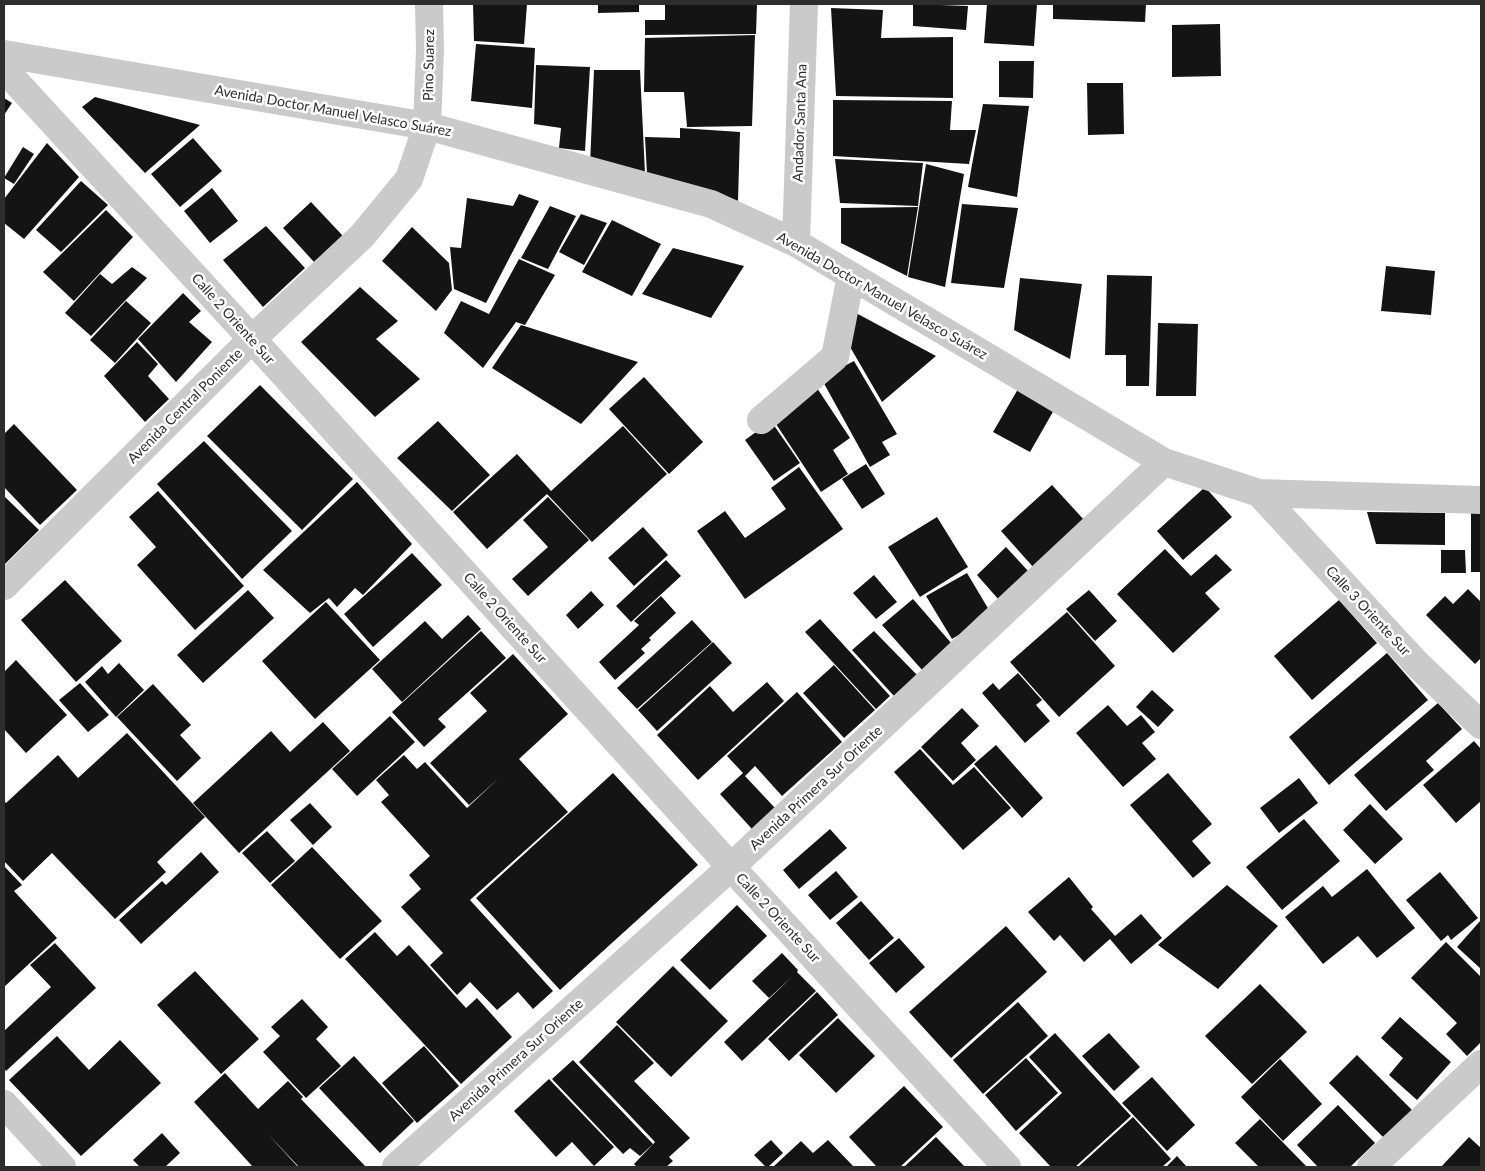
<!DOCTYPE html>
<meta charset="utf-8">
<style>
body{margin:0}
#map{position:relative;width:1485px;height:1171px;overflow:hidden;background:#fff;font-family:Lato,sans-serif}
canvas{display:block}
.frame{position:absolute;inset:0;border:5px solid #2d2d2d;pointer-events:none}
</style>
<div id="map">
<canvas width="1485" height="1171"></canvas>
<div class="frame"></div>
</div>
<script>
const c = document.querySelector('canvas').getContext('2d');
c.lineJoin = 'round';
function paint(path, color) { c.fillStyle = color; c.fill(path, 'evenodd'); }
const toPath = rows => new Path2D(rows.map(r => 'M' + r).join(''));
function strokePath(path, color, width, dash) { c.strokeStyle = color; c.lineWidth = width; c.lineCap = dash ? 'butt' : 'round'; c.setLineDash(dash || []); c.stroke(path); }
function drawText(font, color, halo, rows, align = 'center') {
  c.font = font + ' Lato,sans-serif'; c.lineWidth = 5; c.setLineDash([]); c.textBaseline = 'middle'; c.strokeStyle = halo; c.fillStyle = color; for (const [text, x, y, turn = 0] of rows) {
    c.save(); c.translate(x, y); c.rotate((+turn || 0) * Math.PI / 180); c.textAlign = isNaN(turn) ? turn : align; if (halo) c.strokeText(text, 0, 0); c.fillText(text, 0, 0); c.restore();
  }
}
const building = toPath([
 [473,4,527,4,524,44,474,41],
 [598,4,639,4,639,12,598,13],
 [665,4,757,4,756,34,645,35,645,20,665,20],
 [913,4,968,6,966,30,913,26],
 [987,4,1037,4,1034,46,984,43],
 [1053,4,1146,4,1145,22,1053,19],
 [831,8,883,10,881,38,953,37,953,98,836,96],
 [1220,24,1221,76,1172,77,1172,25],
 [755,35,752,126,687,127,684,92,644,92,645,38],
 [476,44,535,48,532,108,471,101],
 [999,61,1034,61,1033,98,999,97],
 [536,65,590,67,585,151,559,148,561,128,534,124],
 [594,70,640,70,645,173,590,165],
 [1087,83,1123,83,1124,134,1088,135],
 [95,97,200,125,145,173,82,107],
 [4,98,12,103,4,115],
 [833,100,952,101,950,130,976,130,969,164,833,156],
 [983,104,1029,106,1017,197,968,187],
 [680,128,740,132,738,201,647,174,645,137,680,138],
 [193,138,222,171,180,207,151,174],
 [47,143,79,177,24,239,4,223,4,199],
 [23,147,34,154,14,184,4,178],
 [835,159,923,163,918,206,840,203],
 [926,164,964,174,945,287,908,277],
 [81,181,108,205,61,252,36,230],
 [212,188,238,221,210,243,184,211],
 [519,194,539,201,486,303,454,289,450,247,461,248,467,198,513,206],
 [311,202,343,236,314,262,283,228],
 [962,204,1018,208,1004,288,951,283],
 [550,206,576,216,548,269,521,258],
 [918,207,907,276,841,243,841,208],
 [106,210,133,237,74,301,43,272],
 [581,214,607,223,584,265,559,252],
 [612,220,661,244,632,296,582,272],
 [266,226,305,268,263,307,223,260],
 [412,227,449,263,452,290,436,311,382,261],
 [673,248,744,266,711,318,642,294],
 [519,259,555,275,525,325,516,322,483,368,444,333,461,301,489,314],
 [1386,266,1435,271,1431,315,1381,311],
 [132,267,147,278,91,336,65,313,100,274,112,284],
 [1107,275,1152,276,1149,386,1126,386,1126,355,1105,355],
 [1020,278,1082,284,1070,359,1014,330],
 [360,287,398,321,376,339,420,379,375,417,301,342],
 [183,293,201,311,189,322,212,342,176,382,138,339],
 [126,301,151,323,115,363,90,340],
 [856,313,936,356,882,402,842,333],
 [1158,323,1198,324,1196,396,1156,396],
 [521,325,638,362,581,424,492,368],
 [137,342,158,364,148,376,169,399,145,422,104,376],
 [854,361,897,434,882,442,890,455,870,467,821,378],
 [644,377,703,442,669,474,609,409],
 [260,385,353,479,302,530,207,436],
 [815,385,850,438,833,450,848,474,821,492,770,415],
 [1018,389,1054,410,1030,452,993,432],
 [438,421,490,475,452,511,397,458],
 [771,421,800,463,774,481,745,440],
 [14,424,77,490,40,525,4,487,4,434],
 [623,426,667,474,592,542,547,494,487,549,453,512,517,454,551,491],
 [204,441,292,531,242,579,157,484],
 [866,464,885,494,862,509,842,479],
 [799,467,843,529,745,599,697,531,725,511,745,538,786,509,771,488],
 [357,482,412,544,363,595,355,588,337,607,329,598,310,613,263,570],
 [1052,485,1086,522,1034,568,1001,531],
 [1205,487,1232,517,1183,560,1157,531],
 [158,491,244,586,195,630,137,565,156,547,129,517],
 [4,496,39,530,4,565],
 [548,497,589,540,528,596,512,579,548,547,523,520],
 [1367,512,1445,513,1445,545,1376,544],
 [1471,513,1481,513,1481,572,1471,572],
 [937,517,968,567,920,597,888,547],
 [643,527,668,555,634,586,608,558],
 [1006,547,1029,572,999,600,977,575],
 [1165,549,1191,576,1216,554,1232,570,1205,593,1220,609,1173,653,1117,594],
 [1441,550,1465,550,1466,573,1441,573],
 [412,553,442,585,373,647,344,614],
 [666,560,681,576,631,622,616,606],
 [967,573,992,615,952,639,926,596],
 [874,575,897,602,876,619,853,593],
 [65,580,122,641,76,682,21,620],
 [1468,589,1481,602,1481,658,1475,664,1426,615,1445,596,1453,604],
 [248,590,274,618,203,683,177,655],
 [1089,590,1117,621,1095,641,1066,609],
 [591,591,604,605,578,629,566,615],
 [661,596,676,613,649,638,651,640,641,649,645,653,615,680,599,662,639,625,634,621],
 [913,599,952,644,923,671,882,625],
 [1339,600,1377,643,1312,700,1274,656],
 [326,602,380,660,315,719,262,661],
 [1067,612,1115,666,1059,717,1010,662],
 [468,615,481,629,402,702,372,669,425,621,442,639],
 [820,619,890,696,876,709,805,632],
 [692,620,712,642,637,709,617,688],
 [481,631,506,658,438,719,446,727,424,747,392,712],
 [874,631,917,675,894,696,852,650],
 [713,642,732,663,657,731,638,710],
 [1387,653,1428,700,1329,785,1289,737],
 [513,654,568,714,519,759,568,812,470,900,553,991,533,1009,518,992,497,1010,470,982,457,995,430,965,443,953,401,907,421,889,409,875,430,856,381,802,389,795,376,780,404,755,417,769,425,762,467,808,499,778,469,805,430,763,487,711,470,693],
 [16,660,67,715,26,753,4,729,4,672],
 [119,663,144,690,116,717,85,682,102,666,108,674],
 [834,665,875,710,844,738,803,693],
 [1018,673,1042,700,1036,705,1050,721,1025,743,982,693,993,683,999,690],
 [767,682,784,701,698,780,657,735,710,686,733,712],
 [80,683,109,715,88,732,59,700],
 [153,684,191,725,180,735,201,758,177,781,117,717],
 [1152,690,1174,710,1158,727,1136,707],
 [797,692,842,742,782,796,755,766,745,776,775,808,752,829,720,794,743,773,727,756],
 [1438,703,1462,729,1426,761,1434,770,1386,811,1354,775],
 [1108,705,1127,726,1141,715,1155,732,1142,743,1156,759,1123,787,1076,733],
 [962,708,979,726,961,743,976,760,953,781,921,747],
 [390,716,415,742,357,796,332,769],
 [323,722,350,751,239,853,193,803,271,731,290,752],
 [127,733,205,817,157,862,166,872,115,919,52,853,23,881,4,861,4,801,6,803,58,755,78,778],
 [1474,741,1481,749,1481,801,1456,823,1423,785],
 [996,745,1043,798,1022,818,974,764],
 [920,749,953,785,974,767,1011,808,963,850,894,772],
 [613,773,698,865,560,990,476,898],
 [1168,773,1212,824,1192,841,1211,863,1193,878,1130,805],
 [1299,778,1318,803,1279,833,1260,808],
 [310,803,332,827,313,845,290,820],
 [1370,804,1403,839,1375,864,1343,830],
 [1304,819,1340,861,1282,910,1246,867],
 [830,829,847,848,799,889,783,870],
 [267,831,295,861,270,883,242,853],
 [312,847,382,921,340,959,271,885],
 [201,852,219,872,141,944,119,920,162,881,166,885],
 [4,866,22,885,14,891,57,938,4,987],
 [1367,869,1415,928,1377,958,1358,936,1323,964,1285,917,1323,886,1332,897],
 [836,871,858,897,830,920,808,895],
 [1440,872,1478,918,1451,940,1448,935,1441,941,1406,900],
 [1069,877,1093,907,1091,909,1115,936,1141,914,1162,938,1131,964,1110,939,1084,962,1060,935,1054,941,1028,912],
 [1227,885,1278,926,1218,989,1158,945],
 [861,901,894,938,869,960,836,923],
 [737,905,767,936,710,990,680,960],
 [1481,920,1481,969,1457,947],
 [1006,926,1047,972,951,1058,909,1012],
 [375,932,397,956,409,945,466,1008,477,998,512,1037,461,1084,345,959],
 [899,938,925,967,896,993,869,963],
 [1446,942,1481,977,1481,1042,1467,1056,1446,1034,1457,1023,1411,978],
 [55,943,96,988,6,1071,4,1068,4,1031,51,987,30,965],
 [782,953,798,970,797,972,816,991,742,1061,724,1042,794,975,769,998,752,981],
 [673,966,728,1021,671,1077,616,1022],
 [195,971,259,1039,221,1074,157,1005],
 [1260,984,1307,1032,1252,1084,1205,1036],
 [817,992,838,1015,789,1061,768,1039],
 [302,999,328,1027,316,1039,341,1066,306,1098,263,1052,280,1036,271,1027],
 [1018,1002,1048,1036,983,1094,953,1060],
 [1400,1017,1451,1062,1417,1100,1389,1075,1403,1058,1381,1038],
 [838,1018,875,1056,836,1093,799,1055],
 [617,1025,654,1063,634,1081,690,1138,669,1157,673,1161,666,1167,637,1167,634,1164,655,1142,579,1062],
 [1055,1033,1131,1116,1075,1167,1051,1167,1019,1133,1062,1093,1029,1057],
 [1109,1033,1140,1067,1114,1091,1082,1056],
 [57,1036,89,1070,120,1040,161,1083,81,1156,9,1080],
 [424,1046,459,1086,417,1123,382,1083],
 [1357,1055,1412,1110,1384,1138,1329,1083],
 [354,1056,414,1121,380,1153,319,1088],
 [1026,1058,1058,1093,1016,1131,985,1095],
 [1280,1059,1322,1104,1283,1141,1241,1097],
 [573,1060,653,1144,640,1156,630,1148,623,1154,552,1079],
 [225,1073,258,1109,288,1081,303,1097,301,1099,366,1167,299,1167,266,1132,298,1167,253,1167,194,1102],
 [1152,1077,1195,1125,1167,1151,1122,1103],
 [549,1079,614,1147,594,1166,572,1142,556,1157,514,1111],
 [904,1086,943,1127,900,1167,877,1167,849,1137],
 [1338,1105,1375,1143,1350,1167,1318,1167,1297,1145],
 [1133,1117,1171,1159,1162,1167,1078,1167],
 [1260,1119,1307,1167,1259,1167,1235,1143],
 [162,1133,180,1153,165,1167,140,1167,133,1160],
 [936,1137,965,1167,904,1167],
 [1469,1137,1481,1148,1481,1167,1441,1167],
 [771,1140,783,1153,768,1167,766,1167,754,1155],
 [828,1140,854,1167,773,1167,801,1141,813,1153],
 [1177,1156,1187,1167,1166,1167]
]);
const minor = toPath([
 [4,54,427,126,711,204,796,243,1164,462,1259,493,1481,500],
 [4,69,252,339,731,867,1007,1167],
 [796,243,804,4],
 [761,420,835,357,851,276],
 [1259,493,1416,663,1481,725],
 [4,586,252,339,362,236,409,179,427,126,430,50,429,4],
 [4,1104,62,1167],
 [396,1167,731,867,1164,462],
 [1371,1167,1481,1064]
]);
const streetNames = [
 ["Pino Suarez",429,65,-89],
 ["Avenida Doctor Manuel Velasco Suárez",333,111,10],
 ["Andador Santa Ana",800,123,-88],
 ["Avenida Doctor Manuel Velasco Suárez",882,296,30],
 ["Calle 2 Oriente Sur",233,319,48],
 ["Avenida Central Poniente",185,406,-45],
 ["Calle 3 Oriente Sur",1368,611,47],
 ["Calle 2 Oriente Sur",505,618,48],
 ["Avenida Primera Sur Oriente",816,788,-43],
 ["Calle 2 Oriente Sur",778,918,47],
 ["Avenida Primera Sur Oriente",516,1060,-42]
];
paint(building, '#141414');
strokePath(minor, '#cacaca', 28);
drawText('14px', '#2d2d2d', '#fff', streetNames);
</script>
